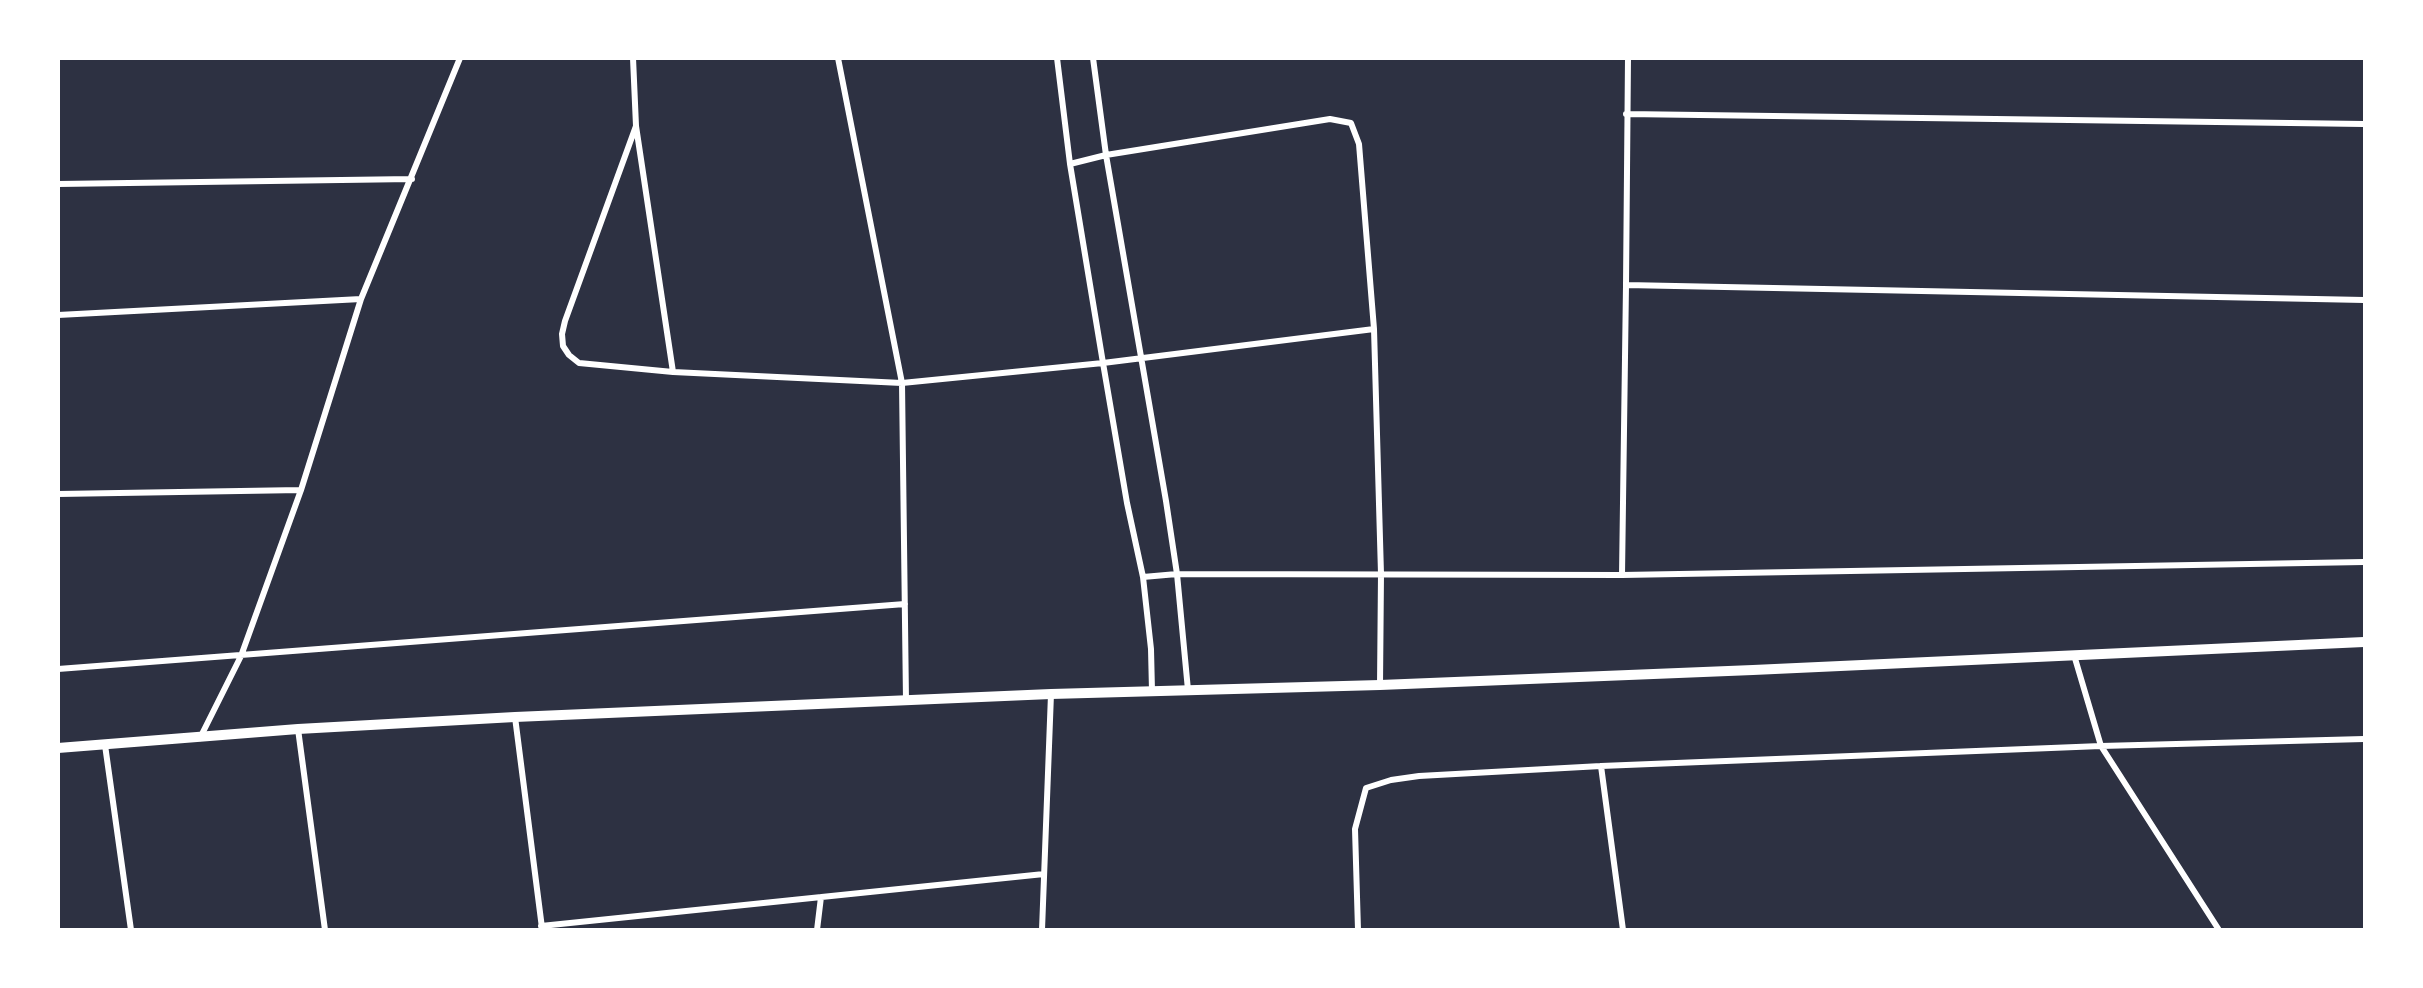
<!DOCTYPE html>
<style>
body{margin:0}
#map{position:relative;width:2423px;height:988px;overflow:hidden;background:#2d3142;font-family:Inter,sans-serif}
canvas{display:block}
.frame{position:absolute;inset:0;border:60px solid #fff;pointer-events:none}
</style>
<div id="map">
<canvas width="2423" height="988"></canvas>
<div class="frame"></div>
</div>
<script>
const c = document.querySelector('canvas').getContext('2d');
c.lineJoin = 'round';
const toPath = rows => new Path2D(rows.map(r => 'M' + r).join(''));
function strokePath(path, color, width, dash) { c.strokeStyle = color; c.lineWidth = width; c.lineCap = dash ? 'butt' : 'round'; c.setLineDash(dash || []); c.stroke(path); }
const minor = toPath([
 [633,58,636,126,565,321,562,334,563,346,569,355,579,363,673,372,902,383,838,58],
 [1057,58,1070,164,1103,363,1127,503,1143,577,1151,649,1152,691],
 [1093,58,1106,155,1166,501,1177,574,1188,690],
 [1626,114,2364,124],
 [636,126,673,372],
 [58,184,412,179],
 [1626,285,1628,58],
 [58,315,361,299],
 [1374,329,1381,574,1380,685],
 [58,494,301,490],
 [1622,575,1626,285,2364,300],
 [1143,577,1177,574,1622,575,2364,562],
 [58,669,905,604],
 [906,701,902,383,1103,363,1374,329,1359,144,1351,123,1330,119,1106,155,1070,164],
 [515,717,542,928],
 [298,729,325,930],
 [200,738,241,656,301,490,361,299,460,58],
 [105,745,131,930],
 [2101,746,2364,739],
 [2101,746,2219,930],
 [1601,766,1623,930],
 [541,926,1044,874],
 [817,930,821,897],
 [1042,930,1051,694],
 [1358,930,1355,829,1366,788,1391,780,1419,776,1601,766,2101,746,2074,655]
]);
const tertiary = toPath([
 [58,748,298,729,515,717,1051,694,1380,685,1753,670,2364,642]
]);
strokePath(minor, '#fff', 6);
strokePath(tertiary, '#fff', 10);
</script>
